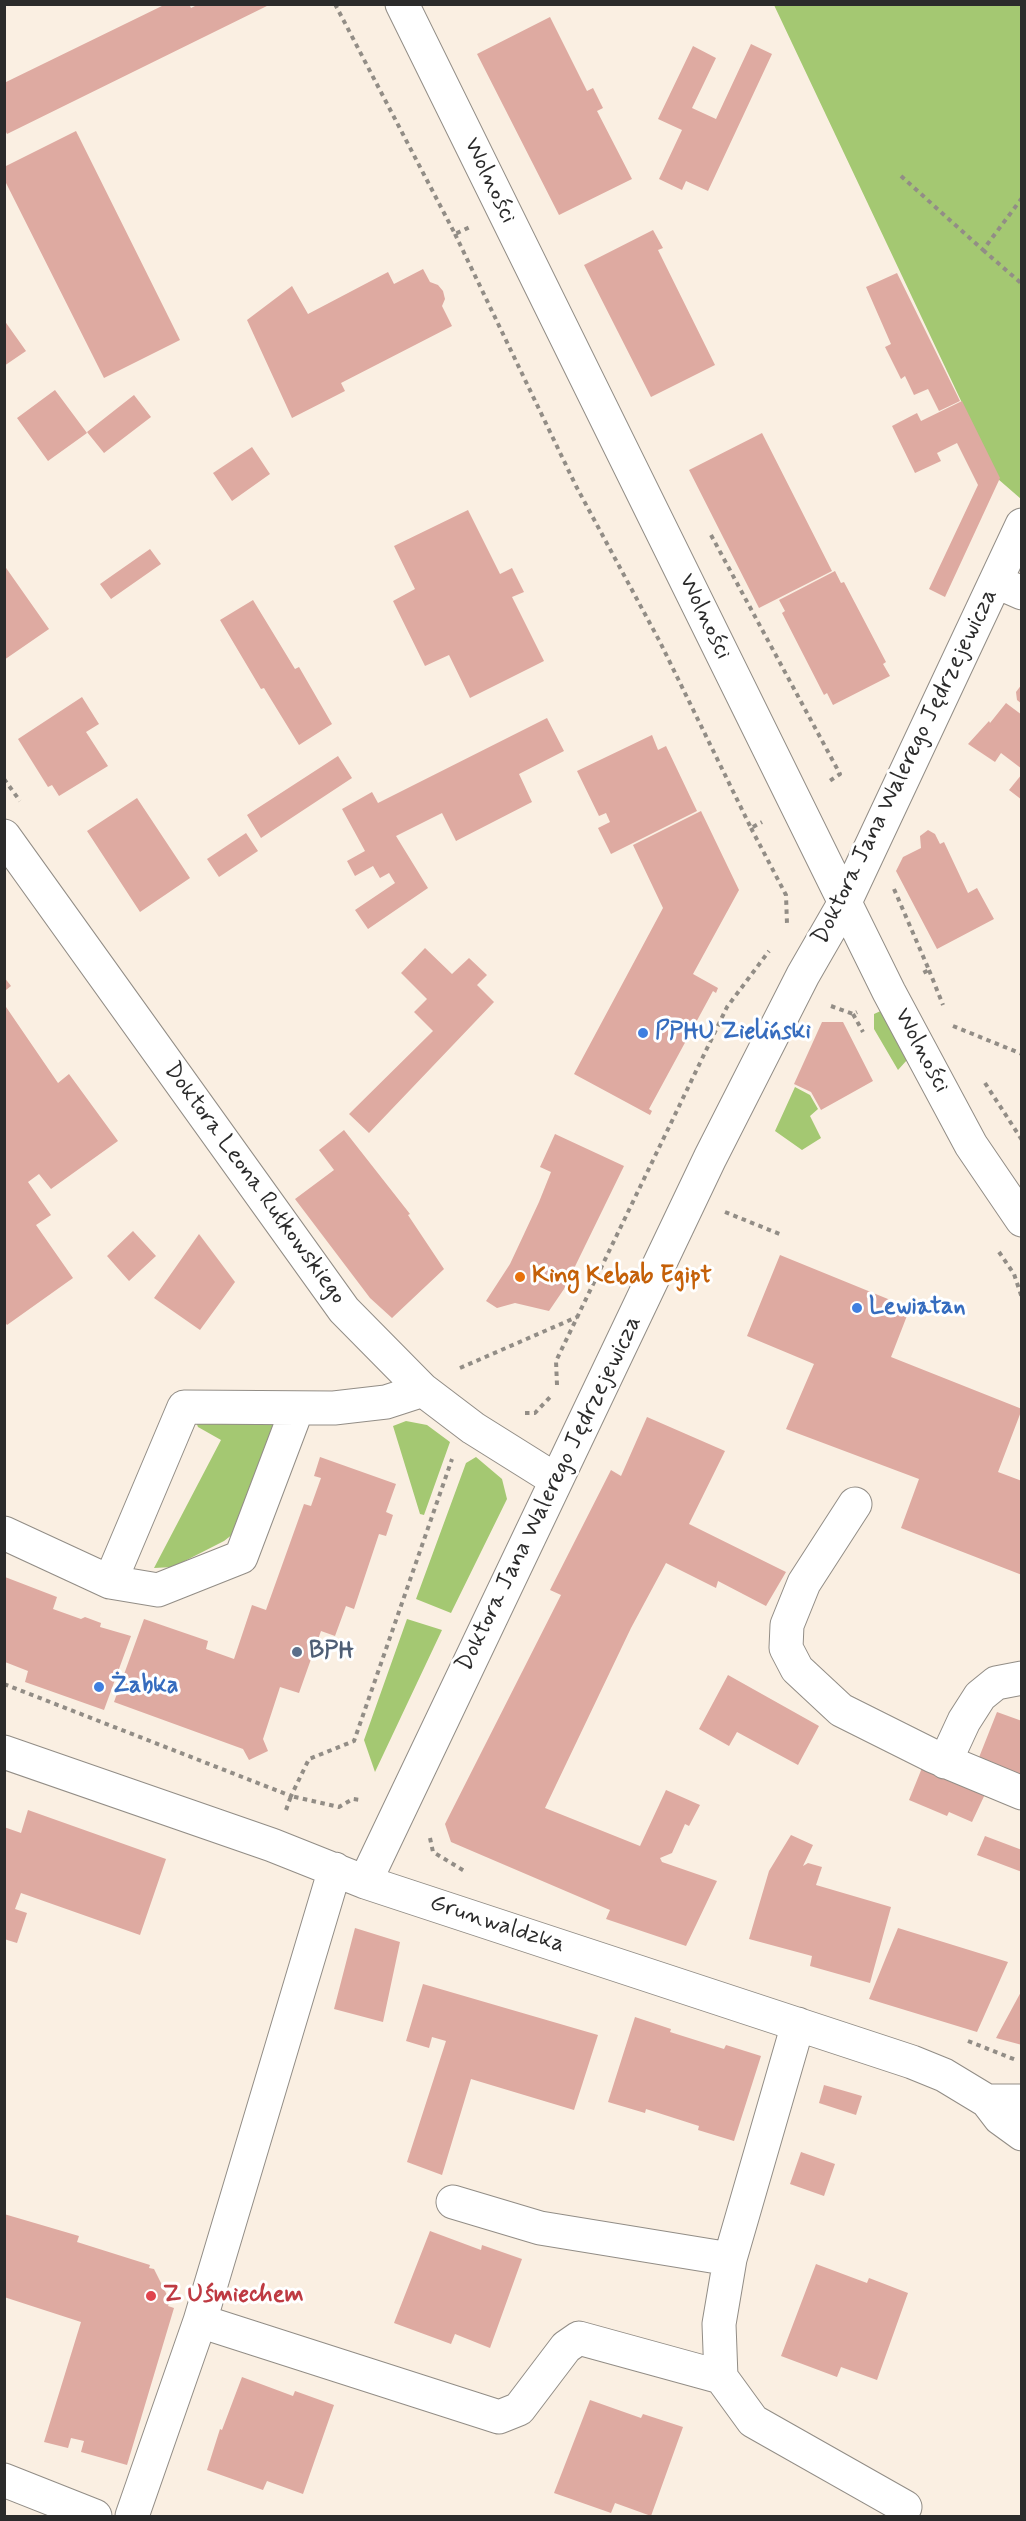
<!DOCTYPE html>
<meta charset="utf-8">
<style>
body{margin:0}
#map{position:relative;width:1026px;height:2521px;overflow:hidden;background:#faefe2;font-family:Mynerve,sans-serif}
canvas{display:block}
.frame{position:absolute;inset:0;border:6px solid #2b2b2b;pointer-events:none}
</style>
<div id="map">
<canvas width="1026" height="2521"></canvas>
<div class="frame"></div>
</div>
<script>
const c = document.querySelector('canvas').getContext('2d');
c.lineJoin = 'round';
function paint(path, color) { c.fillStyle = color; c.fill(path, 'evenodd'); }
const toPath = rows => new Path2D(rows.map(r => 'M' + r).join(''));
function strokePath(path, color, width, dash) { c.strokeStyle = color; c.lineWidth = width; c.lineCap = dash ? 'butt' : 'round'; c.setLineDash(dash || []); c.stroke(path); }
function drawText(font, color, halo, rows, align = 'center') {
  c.font = font + ' Mynerve,sans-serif'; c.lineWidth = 6; c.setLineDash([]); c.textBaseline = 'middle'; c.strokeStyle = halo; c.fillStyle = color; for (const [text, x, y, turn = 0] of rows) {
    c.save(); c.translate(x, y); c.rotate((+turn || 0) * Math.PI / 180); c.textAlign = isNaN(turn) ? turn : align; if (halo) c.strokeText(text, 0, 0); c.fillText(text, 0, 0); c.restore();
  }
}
const green = toPath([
 [774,5,1021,5,1021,499,998,479],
 [885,1009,898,1034,907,1060,898,1070,874,1029,874,1014],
 [795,1087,810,1095,818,1109,810,1116,821,1138,802,1150,775,1131],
 [273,1419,277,1426,233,1534,224,1541,173,1567,154,1568,221,1440,198,1427,196,1422],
 [406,1421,427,1425,450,1442,424,1515,420,1514,393,1426],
 [476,1457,502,1479,507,1499,451,1613,416,1599,466,1463],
 [407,1619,442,1630,375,1772,364,1740]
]);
const building = toPath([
 [166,4,189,4,191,8,199,4,271,4,7,134,4,128,4,83],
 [550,17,587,91,593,88,603,108,597,111,632,179,559,215,477,54],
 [751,44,772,54,708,191,686,181,682,190,659,179,682,130,658,119,693,46,716,58,692,108,716,119],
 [76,131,180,340,104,378,4,179,4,167],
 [653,230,663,248,658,250,715,365,651,397,584,265],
 [423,269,430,282,438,285,443,291,445,299,442,306,452,326,341,383,345,391,292,418,247,320,292,286,308,314,388,272,394,284],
 [897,273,960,401,939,411,928,389,914,395,905,376,901,379,885,347,891,344,866,287],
 [4,320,26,351,4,366],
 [55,390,87,433,48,461,17,418],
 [134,395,151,417,104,453,87,432],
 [962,401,1000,478,945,597,929,589,978,485,957,443,937,453,941,461,915,473,892,426,917,413,921,421],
 [762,433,832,571,759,608,689,470],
 [252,447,270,474,232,501,213,473],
 [468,510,500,574,512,568,524,592,512,597,544,661,470,698,449,655,425,666,393,601,415,589,394,546],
 [150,549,161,564,111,599,100,584],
 [4,565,49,629,4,660],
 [835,571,841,583,844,582,886,662,883,664,890,676,833,705,827,693,824,695,782,613,785,611,779,600],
 [253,600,295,669,299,667,332,724,299,745,264,688,261,689,220,620],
 [1022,684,1022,704,1017,700,1016,692],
 [82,697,99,724,86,732,108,766,59,796,52,785,48,787,18,739],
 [1006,703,1022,715,1022,769,1001,753,995,762,968,744,989,721,990,723],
 [547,718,564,751,519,774,532,802,456,841,442,813,396,836,428,888,368,929,355,910,395,883,389,873,380,878,373,866,355,876,347,861,365,851,342,809,372,792,378,803],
 [652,735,658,750,666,746,697,811,611,854,598,828,610,822,606,813,599,816,577,771],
 [338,756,352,778,261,838,247,815],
 [1022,774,1022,800,1009,790],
 [137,798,190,878,140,912,87,831],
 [701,811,739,890,693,974,718,988,716,993,713,991,649,1109,652,1111,650,1115,574,1074,663,908,633,845],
 [928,830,935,834,940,844,944,842,968,893,977,888,994,919,937,949,896,871,903,857,921,848,920,836],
 [246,833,258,851,219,877,207,859],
 [425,948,452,974,469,958,487,975,477,985,494,1002,369,1133,349,1114,433,1031,414,1012,427,999,401,973],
 [4,977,11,986,6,990,4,988],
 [4,1004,58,1083,69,1074,118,1141,51,1189,39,1174,28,1182,51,1215,36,1225,73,1278,7,1325,4,1321],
 [822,1022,843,1022,873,1081,821,1110,811,1092,794,1084],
 [344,1130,410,1214,408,1215,444,1269,392,1318,370,1298,295,1199,334,1170,319,1150],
 [555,1134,624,1166,564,1289,549,1311,515,1303,497,1308,486,1301,510,1264,539,1202,551,1172,540,1167],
 [133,1231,156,1256,129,1281,107,1256],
 [199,1234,235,1282,200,1330,154,1298],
 [780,1255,910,1308,891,1357,1022,1409,998,1472,1022,1481,1022,1575,901,1528,919,1479,786,1429,814,1364,747,1336],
 [647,1417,725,1451,689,1524,786,1572,766,1606,718,1581,716,1588,666,1563,631,1628,545,1808,640,1846,666,1790,700,1805,689,1826,685,1824,672,1853,660,1858,662,1862,717,1881,686,1946,606,1919,610,1910,451,1842,445,1824,561,1595,550,1590,611,1470,621,1476],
 [320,1457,396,1484,386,1512,393,1515,386,1536,379,1534,354,1609,346,1606,335,1636,321,1631,299,1693,280,1687,263,1739,268,1751,249,1760,243,1749,114,1702,144,1619,208,1641,206,1649,234,1659,252,1605,266,1610,304,1504,311,1506,321,1478,314,1476],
 [5,1577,57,1597,53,1609,81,1619,85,1617,101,1623,100,1627,131,1636,104,1710,25,1682,28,1671,5,1662],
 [728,1675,819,1726,798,1765,737,1732,729,1746,699,1729],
 [997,1712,1022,1721,1022,1782,976,1765],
 [924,1763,986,1792,972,1822,949,1812,947,1816,909,1800],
 [28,1810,166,1859,140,1935,21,1893,15,1909,27,1913,17,1943,4,1939,4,1827,21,1833],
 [791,1835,813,1845,803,1866,808,1863,822,1867,816,1885,891,1907,870,1983,810,1966,812,1956,749,1939,769,1871],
 [985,1836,1022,1850,1022,1872,977,1855],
 [355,1928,400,1942,383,2022,334,2009],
 [898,1928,1008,1962,977,2032,869,1999],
 [423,1984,598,2035,574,2110,471,2079,442,2175,407,2162,446,2041,432,2037,429,2048,406,2041],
 [1022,1990,1022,2045,996,2038],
 [635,2017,671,2029,670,2032,724,2049,726,2045,761,2056,734,2141,698,2130,699,2126,646,2109,645,2113,608,2102],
 [824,2085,862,2096,856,2115,819,2103],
 [801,2152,835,2164,824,2196,790,2184],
 [4,2214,79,2236,77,2242,150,2265,149,2268,154,2269,170,2301,168,2306,174,2308,127,2465,81,2452,84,2441,71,2438,68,2448,44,2442,81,2322,4,2297],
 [430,2231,481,2250,482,2245,522,2259,490,2348,455,2334,451,2344,394,2323],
 [816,2264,867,2283,869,2278,908,2293,877,2380,841,2367,837,2377,781,2356],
 [242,2377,293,2396,295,2391,334,2405,303,2494,267,2481,263,2490,207,2470,220,2429,222,2430],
 [590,2400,641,2418,643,2414,683,2427,651,2516,615,2503,611,2513,554,2493]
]);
const path = toPath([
 [335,4,455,234,470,227],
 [901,176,983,250,1022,198],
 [455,234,576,486,660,642,751,828,762,822],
 [983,250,1022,284],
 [711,535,840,774,828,782],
 [4,779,20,801],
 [751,828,786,895,787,924],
 [894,889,929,970,923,973],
 [929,970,943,1005],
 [831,1006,853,1014,857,1012],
 [853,1014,863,1032],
 [953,1026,1022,1054],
 [985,1083,1022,1140],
 [725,1212,782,1235],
 [999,1252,1014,1274,1022,1298],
 [460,1368,577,1317],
 [557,1385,556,1361,727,1007,769,951],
 [525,1413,535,1413,552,1395],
 [4,1684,291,1796,309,1759,354,1741,452,1459],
 [286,1810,291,1796,339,1807,353,1799,361,1800],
 [430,1838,433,1852,466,1872],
 [968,2041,1016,2060]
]);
const minor = toPath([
 [402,4,889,992,971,1145,1022,1220],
 [997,582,1022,593],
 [4,836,344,1310,423,1390,473,1428,556,1480],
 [855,1504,804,1583,787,1625,786,1648,797,1669,841,1710,933,1756,1022,1793],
 [4,1533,110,1582,184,1407,334,1408,386,1402,423,1390],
 [110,1582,158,1590,241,1557,297,1409],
 [4,1752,272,1845,365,1882,912,2062,944,2075,987,2101,1000,2118,1022,2134],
 [945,1762,964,1721,980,1696,996,1683,1022,1678],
 [365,1882,710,1158,803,975,845,902,1022,525],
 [798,2024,730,2259,719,2324,721,2377,753,2421,905,2507],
 [987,2101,1022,2101],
 [453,2202,540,2228,730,2259],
 [200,2321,499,2417,519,2409,566,2347,579,2338,721,2377],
 [4,2480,95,2516],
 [132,2516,200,2321,335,1869]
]);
const markers = [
 [643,1033,6,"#3f7fe0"],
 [520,1277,6,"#e8710a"],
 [857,1308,6,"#3f7fe0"],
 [297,1652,6,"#5c6f8a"],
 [99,1687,6,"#3f7fe0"],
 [151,2296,6,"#e0444e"]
];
const streetNames = [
 ["Wolności",489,181,64],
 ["Wolności",704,617,64],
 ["Doktora Jana Walerego Jędrzejewicza",906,767,-64],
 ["Wolności",921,1051,62],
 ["Doktora Leona Rutkowskiego",254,1184,54],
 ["Doktora Jana Walerego Jędrzejewicza",550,1494,-64],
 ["Grunwaldzka",497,1925,18]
];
const shopNames = [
 ["PPHU Zieliński",655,1033],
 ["Lewiatan",869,1308],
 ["Żabka",111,1687]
];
const foodNames = [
 ["King Kebab Egipt",532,1277]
];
const serviceNames = [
 ["BPH",309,1652]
];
const healthNames = [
 ["Z Uśmiechem",163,2296]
];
paint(green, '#a4c872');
paint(building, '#deaaa1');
strokePath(minor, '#928d86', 35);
strokePath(path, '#928d86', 4, [4.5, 4.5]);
strokePath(minor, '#fff', 33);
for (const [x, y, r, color] of markers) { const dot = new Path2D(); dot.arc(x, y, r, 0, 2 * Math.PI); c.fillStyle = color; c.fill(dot); strokePath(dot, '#fff', 2); }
drawText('24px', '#2b2b2b', '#fff', streetNames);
drawText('bold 24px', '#366cbe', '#fff', shopNames, 'left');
drawText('bold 24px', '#c56008', '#fff', foodNames, 'left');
drawText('bold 24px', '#4e5e75', '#fff', serviceNames, 'left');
drawText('bold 24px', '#be3a42', '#fff', healthNames, 'left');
</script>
